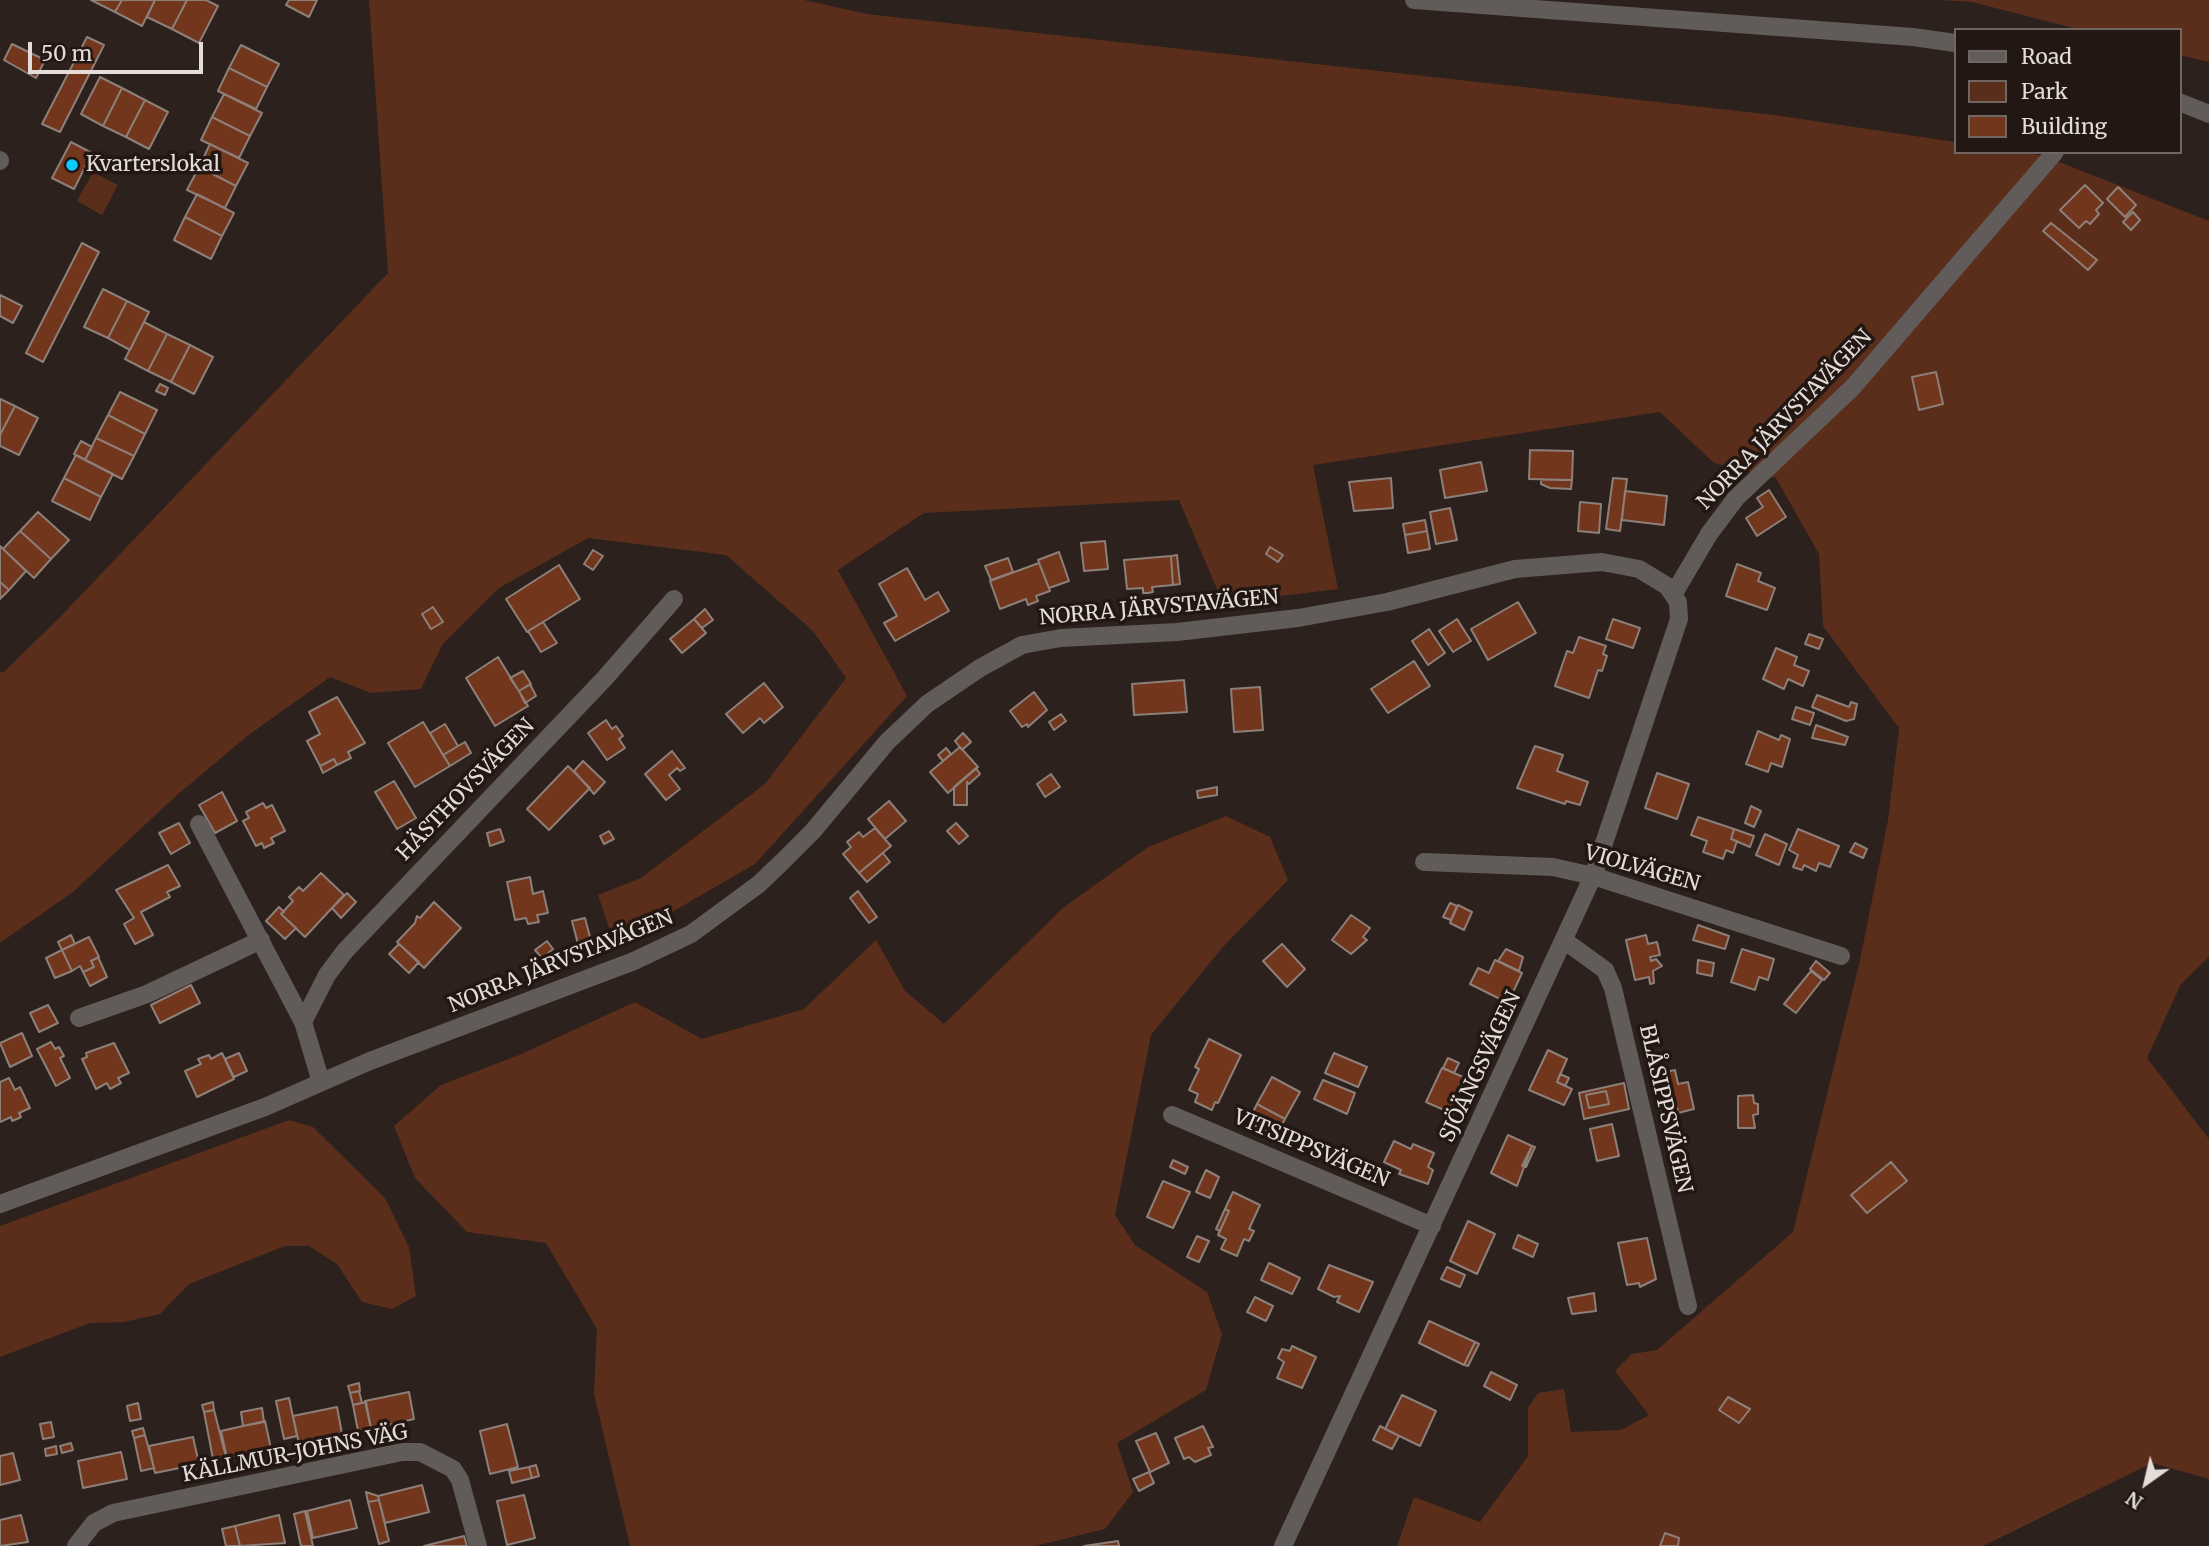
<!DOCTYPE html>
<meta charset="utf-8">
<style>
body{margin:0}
#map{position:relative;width:2209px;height:1546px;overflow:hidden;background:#2c211c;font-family:Merriweather,serif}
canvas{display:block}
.legend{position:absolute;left:1954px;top:28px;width:228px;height:126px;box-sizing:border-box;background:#221713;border:2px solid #706662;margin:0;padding:9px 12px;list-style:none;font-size:21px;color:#e4dcd9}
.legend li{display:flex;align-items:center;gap:14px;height:35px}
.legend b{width:35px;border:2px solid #706662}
.north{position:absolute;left:2111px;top:1448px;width:70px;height:70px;-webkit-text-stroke:5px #221713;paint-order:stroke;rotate:214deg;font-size:19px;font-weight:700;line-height:28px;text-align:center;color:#e4dcd9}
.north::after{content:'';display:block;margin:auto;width:24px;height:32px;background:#e4dcd9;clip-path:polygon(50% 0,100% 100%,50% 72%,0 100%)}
.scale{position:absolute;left:28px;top:42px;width:175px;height:32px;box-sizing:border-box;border:4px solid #e4dcd9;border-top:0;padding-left:9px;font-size:21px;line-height:24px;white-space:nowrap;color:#e4dcd9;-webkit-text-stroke:5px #221713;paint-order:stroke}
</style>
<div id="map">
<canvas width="2209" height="1546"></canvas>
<ul class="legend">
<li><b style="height:9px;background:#615b59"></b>Road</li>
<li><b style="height:19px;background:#5a2e1b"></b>Park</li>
<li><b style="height:19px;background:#72361c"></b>Building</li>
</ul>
<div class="north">N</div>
<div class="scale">50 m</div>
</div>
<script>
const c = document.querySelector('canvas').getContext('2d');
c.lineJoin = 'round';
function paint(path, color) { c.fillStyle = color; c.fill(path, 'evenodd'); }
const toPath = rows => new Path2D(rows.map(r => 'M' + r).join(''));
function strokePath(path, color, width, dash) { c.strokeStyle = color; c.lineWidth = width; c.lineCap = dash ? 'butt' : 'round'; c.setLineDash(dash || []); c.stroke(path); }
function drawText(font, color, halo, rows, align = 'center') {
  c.font = font + ' Merriweather,serif'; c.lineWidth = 7; c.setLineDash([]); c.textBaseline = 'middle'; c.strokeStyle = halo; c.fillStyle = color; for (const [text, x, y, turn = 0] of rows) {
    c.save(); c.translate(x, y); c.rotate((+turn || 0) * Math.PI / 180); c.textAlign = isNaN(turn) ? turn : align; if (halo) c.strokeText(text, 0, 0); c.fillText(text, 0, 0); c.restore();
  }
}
const green = toPath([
 [369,0,804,0,867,14,1774,115,1955,142,1955,152,2021,152,2044,156,2209,221,2209,957,2181,984,2147,1058,2209,1139,2209,1479,2152,1463,1983,1546,1397,1546,1414,1497,1480,1522,1528,1456,1528,1408,1538,1393,1564,1389,1571,1432,1621,1430,1649,1415,1615,1371,1632,1354,1657,1350,1793,1232,1860,960,1888,820,1899,728,1823,626,1819,554,1776,478,1714,463,1660,412,1313,465,1338,589,1223,603,1179,500,924,513,838,570,907,696,755,864,615,945,598,895,641,878,765,784,846,678,813,631,726,555,588,538,499,588,442,645,421,689,371,693,330,677,250,734,177,795,73,892,0,943,0,672,4,672,59,618,388,273],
 [1939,0,2209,0,2209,62,2179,55,2179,30,2081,30,1972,2],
 [93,172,118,185,102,215,77,201],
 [1226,816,1270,837,1288,880,1222,948,1151,1035,1115,1215,1135,1245,1207,1292,1222,1334,1206,1390,1117,1443,1133,1492,1105,1529,1035,1546,630,1546,594,1394,597,1329,546,1243,467,1232,415,1178,394,1126,441,1085,519,1055,635,1002,702,1039,804,1009,876,940,905,991,944,1024,1064,907,1148,847],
 [289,1120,313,1127,385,1198,409,1247,416,1296,392,1309,362,1302,337,1264,309,1246,285,1246,189,1284,160,1314,124,1322,90,1323,0,1357,0,1226]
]);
const building = toPath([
 [91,0,122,0,115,12,91,0],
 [122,0,155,0,142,26,115,12,122,0],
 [155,0,187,0,172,29,147,17,155,0],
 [187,0,206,0,218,6,199,43,172,29,187,0],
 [289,0,317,0,309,17,286,5,289,0],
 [87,37,104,45,60,132,42,124,87,37],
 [12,44,45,60,36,78,4,60,12,44],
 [241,45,279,64,267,87,229,68,241,45],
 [229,68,267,87,256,109,218,91,229,68],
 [100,77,122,88,103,126,81,114,100,77],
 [122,88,145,100,126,137,103,126,122,88],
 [224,94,262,113,250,136,212,117,224,94],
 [145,100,168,112,149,149,126,137,145,100],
 [212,117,250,136,239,158,201,140,212,117],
 [71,142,92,153,74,189,52,178,71,142],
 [210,144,248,163,236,186,199,167,210,144],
 [199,167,236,186,225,208,187,190,199,167],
 [2085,185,2103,203,2096,210,2099,214,2090,224,2086,221,2079,228,2060,210,2085,185],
 [2118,187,2136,205,2125,217,2107,199,2118,187],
 [197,194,234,213,222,236,185,217,197,194],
 [2133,212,2140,220,2131,230,2123,222,2133,212],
 [185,217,222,236,211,259,174,240,185,217],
 [2051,223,2097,260,2088,270,2043,231,2051,223],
 [82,243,99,252,43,362,26,353,82,243],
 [103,289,127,301,108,338,84,327,103,289],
 [0,295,22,306,13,323,0,316,0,295],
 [127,301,149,312,130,350,108,338,127,301],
 [144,322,167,334,148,371,125,359,144,322],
 [167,334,190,345,171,382,148,371,167,334],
 [190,345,213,357,194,394,171,382,190,345],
 [1936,372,1943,404,1919,410,1912,377,1936,372],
 [160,384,168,388,165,395,156,391,160,384],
 [120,392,157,410,145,434,108,415,120,392],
 [0,399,15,406,0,435,0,399],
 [15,406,38,418,19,455,0,446,0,435,15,406],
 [108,415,145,434,134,456,96,438,108,415],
 [96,438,134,456,122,479,85,460,96,438],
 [81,441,92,447,85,460,74,454,81,441],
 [1530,450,1573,451,1572,480,1529,479,1530,450],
 [76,455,113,474,101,497,64,478,76,455],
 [1481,462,1487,491,1445,498,1440,470,1481,462],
 [64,478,101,497,90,520,52,501,64,478],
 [1391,478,1393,508,1354,511,1349,482,1391,478],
 [1613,478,1627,479,1620,531,1606,529,1613,478],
 [1541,480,1572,480,1571,489,1550,488,1541,484,1541,480],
 [1769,490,1786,517,1757,536,1746,518,1763,507,1757,498,1769,490],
 [1625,491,1667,496,1664,525,1622,520,1625,491],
 [1580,502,1601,504,1599,533,1578,531,1580,502],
 [1450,508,1457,540,1436,544,1430,512,1450,508],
 [38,512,69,540,51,559,20,531,38,512],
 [1425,520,1427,531,1405,535,1403,524,1425,520],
 [20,531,51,559,34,578,3,549,20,531],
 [1427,531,1430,549,1408,553,1405,535,1427,531],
 [1105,541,1108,569,1084,571,1081,543,1105,541],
 [0,546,26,571,9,590,0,582,0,546],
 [1270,547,1283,555,1278,562,1266,554,1270,547],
 [593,550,603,556,593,570,584,564,593,550],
 [1059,552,1069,581,1049,588,1038,560,1059,552],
 [1177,555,1180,584,1173,585,1171,556,1177,555],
 [1171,556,1173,585,1152,587,1153,592,1148,593,1143,593,1143,588,1127,589,1124,560,1171,556],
 [1008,558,1013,572,991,580,985,566,1008,558],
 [1039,563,1050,591,1036,596,1038,601,1028,605,1026,599,1000,609,990,581,1039,563],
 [1737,564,1761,573,1758,581,1775,588,1767,610,1726,596,1737,564],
 [559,565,580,599,527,632,506,599,559,565],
 [907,568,925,600,938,592,949,611,895,641,884,623,897,616,879,584,907,568],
 [0,582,9,590,0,599,0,582],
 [1518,602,1536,633,1488,660,1471,629,1518,602],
 [433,607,443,622,431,629,422,614,433,607],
 [705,609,713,620,702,628,694,619,705,609],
 [694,619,706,633,682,653,670,639,694,619],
 [1457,619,1471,641,1453,652,1439,631,1457,619],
 [1613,619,1640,628,1633,648,1606,639,1613,619],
 [543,622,557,643,541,652,528,631,543,622],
 [1429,629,1445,653,1428,665,1412,641,1429,629],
 [1809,634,1823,639,1819,649,1805,644,1809,634],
 [1579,637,1606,646,1603,654,1607,656,1602,671,1598,670,1589,698,1555,686,1567,651,1573,653,1579,637],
 [1776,648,1797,657,1794,665,1809,671,1803,686,1788,679,1784,689,1763,679,1776,648],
 [498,657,528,706,495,726,466,678,498,657],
 [1414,661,1430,686,1388,713,1371,689,1414,661],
 [523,671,531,684,519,691,510,678,523,671],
 [1184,680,1187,712,1134,715,1132,684,1184,680],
 [764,683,783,707,764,723,760,718,743,733,726,714,764,683],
 [530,684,536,696,525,703,519,691,530,684],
 [1260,687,1263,730,1234,732,1231,689,1260,687],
 [1034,692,1047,710,1028,727,1027,724,1022,727,1010,711,1034,692],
 [1817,695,1849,707,1851,702,1857,704,1854,719,1846,721,1812,707,1817,695],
 [337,697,365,743,348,752,351,758,337,765,334,759,320,766,307,741,320,734,309,712,337,697],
 [1796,707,1814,713,1810,725,1792,719,1796,707],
 [1061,714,1066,721,1054,730,1049,722,1061,714],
 [606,720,612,729,616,726,623,736,619,739,625,748,607,760,588,733,606,720],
 [423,722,450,766,415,787,388,743,423,722],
 [445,724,458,746,443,755,430,733,445,724],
 [1816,725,1848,737,1845,745,1812,738,1816,725],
 [1758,731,1779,740,1781,735,1790,739,1782,767,1771,763,1768,772,1746,764,1758,731],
 [963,733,971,742,962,750,955,741,963,733],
 [465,742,471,753,450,766,443,755,465,742],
 [1535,746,1563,755,1557,771,1588,782,1580,805,1566,801,1565,804,1517,788,1535,746],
 [960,747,978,767,948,793,930,772,960,747],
 [946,748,951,754,943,761,938,755,946,748],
 [672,751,685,768,680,771,677,768,669,775,680,789,666,800,645,774,672,751],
 [334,759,337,765,323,773,320,766,334,759],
 [583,761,605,782,594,794,574,771,583,761],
 [568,766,590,788,549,830,527,809,568,766],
 [976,768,980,774,969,784,967,782,967,805,954,805,954,787,976,768],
 [1657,773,1689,784,1677,819,1645,808,1657,773],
 [1051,774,1060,787,1045,797,1037,784,1051,774],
 [394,781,416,818,397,829,375,792,394,781],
 [1217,787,1217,795,1198,798,1197,791,1217,787],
 [222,792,237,821,215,833,199,805,222,792],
 [889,801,906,821,885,839,868,819,889,801],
 [263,803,266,808,272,805,285,831,271,838,274,843,264,848,262,843,256,846,243,821,249,818,246,812,263,803],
 [1751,806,1761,811,1754,827,1745,823,1751,806],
 [1698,817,1734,829,1731,839,1737,841,1733,853,1726,850,1723,859,1703,852,1707,841,1691,835,1698,817],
 [179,823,190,843,171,854,159,833,179,823],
 [956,823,968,836,959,844,947,831,956,823],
 [875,828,891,846,859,873,843,854,851,847,847,842,859,832,863,837,875,828],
 [500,829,504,841,490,846,487,833,500,829],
 [1734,829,1754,836,1750,847,1731,839,1734,829],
 [1798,829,1839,846,1830,867,1819,863,1816,871,1804,865,1802,870,1793,867,1798,855,1789,850,1798,829],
 [609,831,614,839,604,844,600,836,609,831],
 [1765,834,1787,844,1779,865,1756,855,1765,834],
 [1855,843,1867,849,1863,858,1850,852,1855,843],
 [883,853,890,862,867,882,859,873,883,853],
 [168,865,180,886,167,892,170,897,141,912,153,935,135,944,124,924,134,918,116,890,168,865],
 [321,873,344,895,305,937,281,914,293,901,289,897,299,887,303,891,321,873],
 [530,877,533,894,543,891,548,913,537,915,539,922,528,924,526,918,515,920,507,882,530,877],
 [858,891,877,917,869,923,850,898,858,891],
 [347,893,356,902,341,918,332,908,347,893],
 [434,902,461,928,424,968,397,942,415,923,417,916,420,918,434,902],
 [1450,903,1457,906,1451,920,1443,917,1450,903],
 [1458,905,1472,912,1464,930,1450,923,1458,905],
 [279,907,284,912,281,914,296,928,285,939,266,921,279,907],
 [1351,915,1370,928,1363,937,1367,940,1351,954,1332,940,1351,915],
 [585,918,591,941,578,944,572,921,585,918],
 [1698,925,1729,936,1725,949,1693,940,1698,925],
 [71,935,75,944,62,950,58,942,71,935],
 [1646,935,1648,944,1657,942,1660,955,1650,957,1651,961,1656,959,1662,966,1653,971,1654,983,1650,984,1649,977,1635,980,1626,940,1646,935],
 [89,937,99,957,91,961,94,967,83,972,80,966,72,971,62,950,89,937],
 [547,941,553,949,542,958,535,950,547,941],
 [399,944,419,962,409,973,389,954,399,944],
 [1282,944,1305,969,1287,987,1263,961,1282,944],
 [1506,949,1523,957,1519,971,1498,961,1506,949],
 [1742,949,1774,959,1768,980,1759,977,1755,990,1731,982,1742,949],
 [62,950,72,971,55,978,46,958,62,950],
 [98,957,107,977,90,986,83,972,94,967,91,961,98,957],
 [1495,960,1522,973,1508,1003,1470,984,1478,968,1489,973,1495,960],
 [1698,960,1714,963,1712,976,1697,973,1698,960],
 [1816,961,1830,973,1824,980,1810,969,1816,961],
 [1811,971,1822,980,1796,1013,1784,1004,1811,971],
 [191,985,200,1003,160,1023,151,1005,191,985],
 [48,1005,58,1023,39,1032,30,1013,48,1005],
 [22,1033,32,1056,10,1067,0,1043,22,1033],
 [1209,1039,1241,1055,1218,1103,1215,1102,1212,1110,1195,1102,1198,1094,1189,1090,1199,1069,1195,1067,1209,1039],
 [51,1042,55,1049,59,1047,64,1056,60,1058,70,1078,56,1086,37,1049,51,1042],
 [114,1043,129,1073,118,1078,121,1083,110,1089,107,1083,96,1089,82,1059,87,1057,86,1053,114,1043],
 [1548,1050,1567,1059,1557,1082,1572,1089,1564,1105,1529,1090,1548,1050],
 [222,1053,234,1079,197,1097,185,1071,201,1064,198,1059,209,1055,211,1059,222,1053],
 [239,1053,247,1071,234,1077,225,1059,239,1053],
 [1334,1053,1367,1067,1358,1087,1325,1073,1334,1053],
 [1448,1058,1459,1063,1454,1073,1443,1068,1448,1058],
 [1442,1068,1468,1079,1464,1089,1469,1092,1463,1105,1458,1103,1453,1114,1426,1102,1442,1068],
 [1675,1070,1678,1084,1688,1082,1694,1109,1678,1113,1677,1107,1660,1111,1651,1075,1675,1070],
 [1560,1074,1569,1078,1565,1086,1557,1082,1560,1074],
 [1272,1077,1300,1092,1285,1119,1257,1104,1272,1077],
 [9,1078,15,1090,20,1087,30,1108,19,1113,21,1117,17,1119,12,1121,11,1117,0,1122,0,1082,9,1078],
 [1323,1080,1355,1093,1347,1114,1314,1099,1323,1080],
 [1624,1083,1629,1109,1584,1119,1579,1093,1624,1083],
 [1606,1091,1609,1104,1589,1108,1586,1095,1606,1091],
 [1606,1091,1609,1104,1589,1108,1586,1095,1606,1091],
 [1753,1095,1754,1103,1758,1104,1758,1114,1753,1115,1755,1128,1738,1128,1738,1096,1753,1095],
 [1257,1104,1285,1119,1276,1137,1248,1122,1257,1104],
 [1612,1124,1619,1156,1597,1161,1590,1129,1612,1124],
 [1508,1135,1532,1146,1517,1186,1491,1173,1508,1135],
 [1394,1141,1411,1149,1413,1144,1434,1153,1428,1167,1433,1170,1428,1184,1399,1174,1401,1170,1384,1162,1394,1141],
 [1532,1146,1535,1147,1526,1167,1522,1166,1532,1146],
 [1173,1160,1188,1167,1185,1174,1170,1167,1173,1160],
 [1891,1162,1907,1181,1867,1213,1851,1195,1891,1162],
 [1206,1170,1219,1177,1210,1198,1196,1192,1206,1170],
 [1163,1181,1190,1192,1173,1228,1147,1217,1163,1181],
 [1233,1192,1260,1205,1249,1229,1254,1231,1249,1241,1244,1239,1237,1256,1221,1249,1226,1239,1218,1235,1229,1211,1225,1209,1233,1192],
 [1225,1209,1229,1211,1220,1231,1216,1229,1225,1209],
 [1468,1221,1495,1234,1477,1274,1450,1261,1468,1221],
 [1518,1235,1538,1244,1533,1257,1513,1248,1518,1235],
 [1197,1236,1209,1241,1199,1262,1187,1257,1197,1236],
 [1647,1238,1656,1279,1640,1287,1639,1283,1627,1285,1618,1243,1647,1238],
 [1269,1263,1300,1278,1292,1294,1261,1280,1269,1263],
 [1329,1265,1373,1282,1359,1312,1337,1302,1340,1296,1334,1297,1318,1289,1329,1265],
 [1447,1267,1465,1275,1460,1287,1441,1279,1447,1267],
 [1594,1293,1596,1311,1572,1314,1568,1298,1594,1293],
 [1255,1297,1273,1306,1266,1321,1247,1312,1255,1297],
 [1429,1321,1475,1342,1464,1365,1419,1343,1429,1321],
 [1475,1342,1479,1344,1468,1366,1464,1365,1475,1342],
 [1292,1346,1316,1357,1302,1388,1277,1378,1284,1362,1278,1358,1282,1349,1290,1351,1292,1346],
 [1491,1372,1517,1385,1510,1400,1484,1386,1491,1372],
 [359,1383,360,1391,350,1393,348,1386,359,1383],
 [359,1391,362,1403,353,1405,350,1393,359,1391],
 [409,1392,414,1419,371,1429,365,1401,409,1392],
 [1402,1395,1436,1411,1420,1446,1385,1429,1402,1395],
 [1728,1397,1750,1409,1739,1423,1719,1410,1728,1397],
 [289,1398,297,1436,284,1439,276,1401,289,1398],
 [213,1402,214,1410,204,1412,202,1405,213,1402],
 [366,1402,371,1429,358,1431,353,1405,366,1402],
 [138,1403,141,1419,130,1421,127,1406,138,1403],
 [337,1407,342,1434,299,1444,293,1416,337,1407],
 [262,1408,264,1422,243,1426,241,1412,262,1408],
 [214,1410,226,1457,213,1459,204,1412,214,1410],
 [265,1421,271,1449,227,1458,221,1431,265,1421],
 [51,1422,54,1437,43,1439,40,1424,51,1422],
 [507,1424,518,1467,490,1474,480,1431,507,1424],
 [1203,1426,1213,1447,1208,1448,1211,1455,1195,1462,1189,1457,1184,1459,1175,1438,1203,1426],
 [1380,1426,1399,1436,1392,1449,1373,1440,1380,1426],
 [143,1428,145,1435,134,1438,132,1431,143,1428],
 [1156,1433,1169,1463,1150,1472,1136,1441,1156,1433],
 [145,1435,154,1468,141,1471,134,1438,145,1435],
 [193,1437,199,1464,155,1473,149,1446,193,1437],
 [71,1443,73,1450,62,1453,60,1446,71,1443],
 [56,1446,57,1454,46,1456,45,1449,56,1446],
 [121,1452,127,1479,83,1488,78,1461,121,1452],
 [13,1453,20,1480,0,1485,0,1456,13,1453],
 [536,1465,539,1476,532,1478,529,1467,536,1465],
 [529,1467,532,1478,512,1483,509,1471,529,1467],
 [1149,1472,1154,1483,1139,1491,1133,1479,1149,1472],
 [422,1485,429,1512,385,1523,378,1496,422,1485],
 [366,1492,378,1496,379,1500,368,1502,366,1492],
 [524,1495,535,1538,507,1545,497,1501,524,1495],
 [350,1500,357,1528,313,1538,307,1511,350,1500],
 [379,1500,389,1541,379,1544,368,1502,379,1500],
 [305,1511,313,1546,301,1546,294,1514,305,1511],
 [21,1515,28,1542,0,1546,0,1520,21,1515],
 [279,1515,285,1543,240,1546,235,1526,279,1515],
 [235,1526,240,1546,226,1546,222,1529,235,1526],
 [1665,1533,1679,1538,1678,1546,1660,1546,1665,1533],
 [464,1536,467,1546,424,1546,464,1536],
 [1118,1541,1119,1546,1084,1546,1118,1541]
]);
const minor = toPath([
 [1414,0,1913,37,1955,43],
 [2179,102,2209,114],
 [0,160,0,161],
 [1673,595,1709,534,1736,498,1853,387,2055,152],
 [199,824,303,1022],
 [1424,862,1553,867,1593,876,1841,956],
 [1565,941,1605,970,1613,988,1688,1306],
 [79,1018,147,994,261,940],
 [321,1082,303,1022,327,975,345,951,605,678,674,599],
 [1172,1115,1432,1226],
 [0,1204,265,1107,370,1061,634,961,691,934,759,884,782,862,813,831,887,742,927,704,980,668,1022,645,1061,638,1177,632,1298,618,1387,602,1515,569,1602,562,1639,569,1667,586,1678,602,1679,619,1593,876,1283,1546],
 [76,1546,94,1523,113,1513,402,1452,420,1452,453,1469,460,1480,478,1546]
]);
const markers = [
 [72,165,7,"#0ccafa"]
];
const poiNames = [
 ["Kvarterslokal",86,165]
];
const streetNames = [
 ["NORRA JÄRVSTAVÄGEN",1785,420,-46],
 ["NORRA JÄRVSTAVÄGEN",1159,608,-5],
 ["HÄSTHOVSVÄGEN",466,790,-46],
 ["VIOLVÄGEN",1642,869,16],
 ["NORRA JÄRVSTAVÄGEN",561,962,-22],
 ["SJÖÄNGSVÄGEN",1481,1067,-65],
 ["BLÅSIPPSVÄGEN",1665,1109,77],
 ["VITSIPPSVÄGEN",1311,1149,23],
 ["KÄLLMUR-JOHNS VÄG",295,1454,-11]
];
paint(green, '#5a2e1b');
paint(building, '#72361c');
strokePath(building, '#8d7f79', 2);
strokePath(minor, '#615b59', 18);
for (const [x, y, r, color] of markers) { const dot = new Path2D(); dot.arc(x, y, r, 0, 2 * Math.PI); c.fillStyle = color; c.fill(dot); strokePath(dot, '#221713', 2.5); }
drawText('21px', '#e4dcd9', '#221713', poiNames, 'left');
drawText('21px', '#e4dcd9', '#221713', streetNames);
</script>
